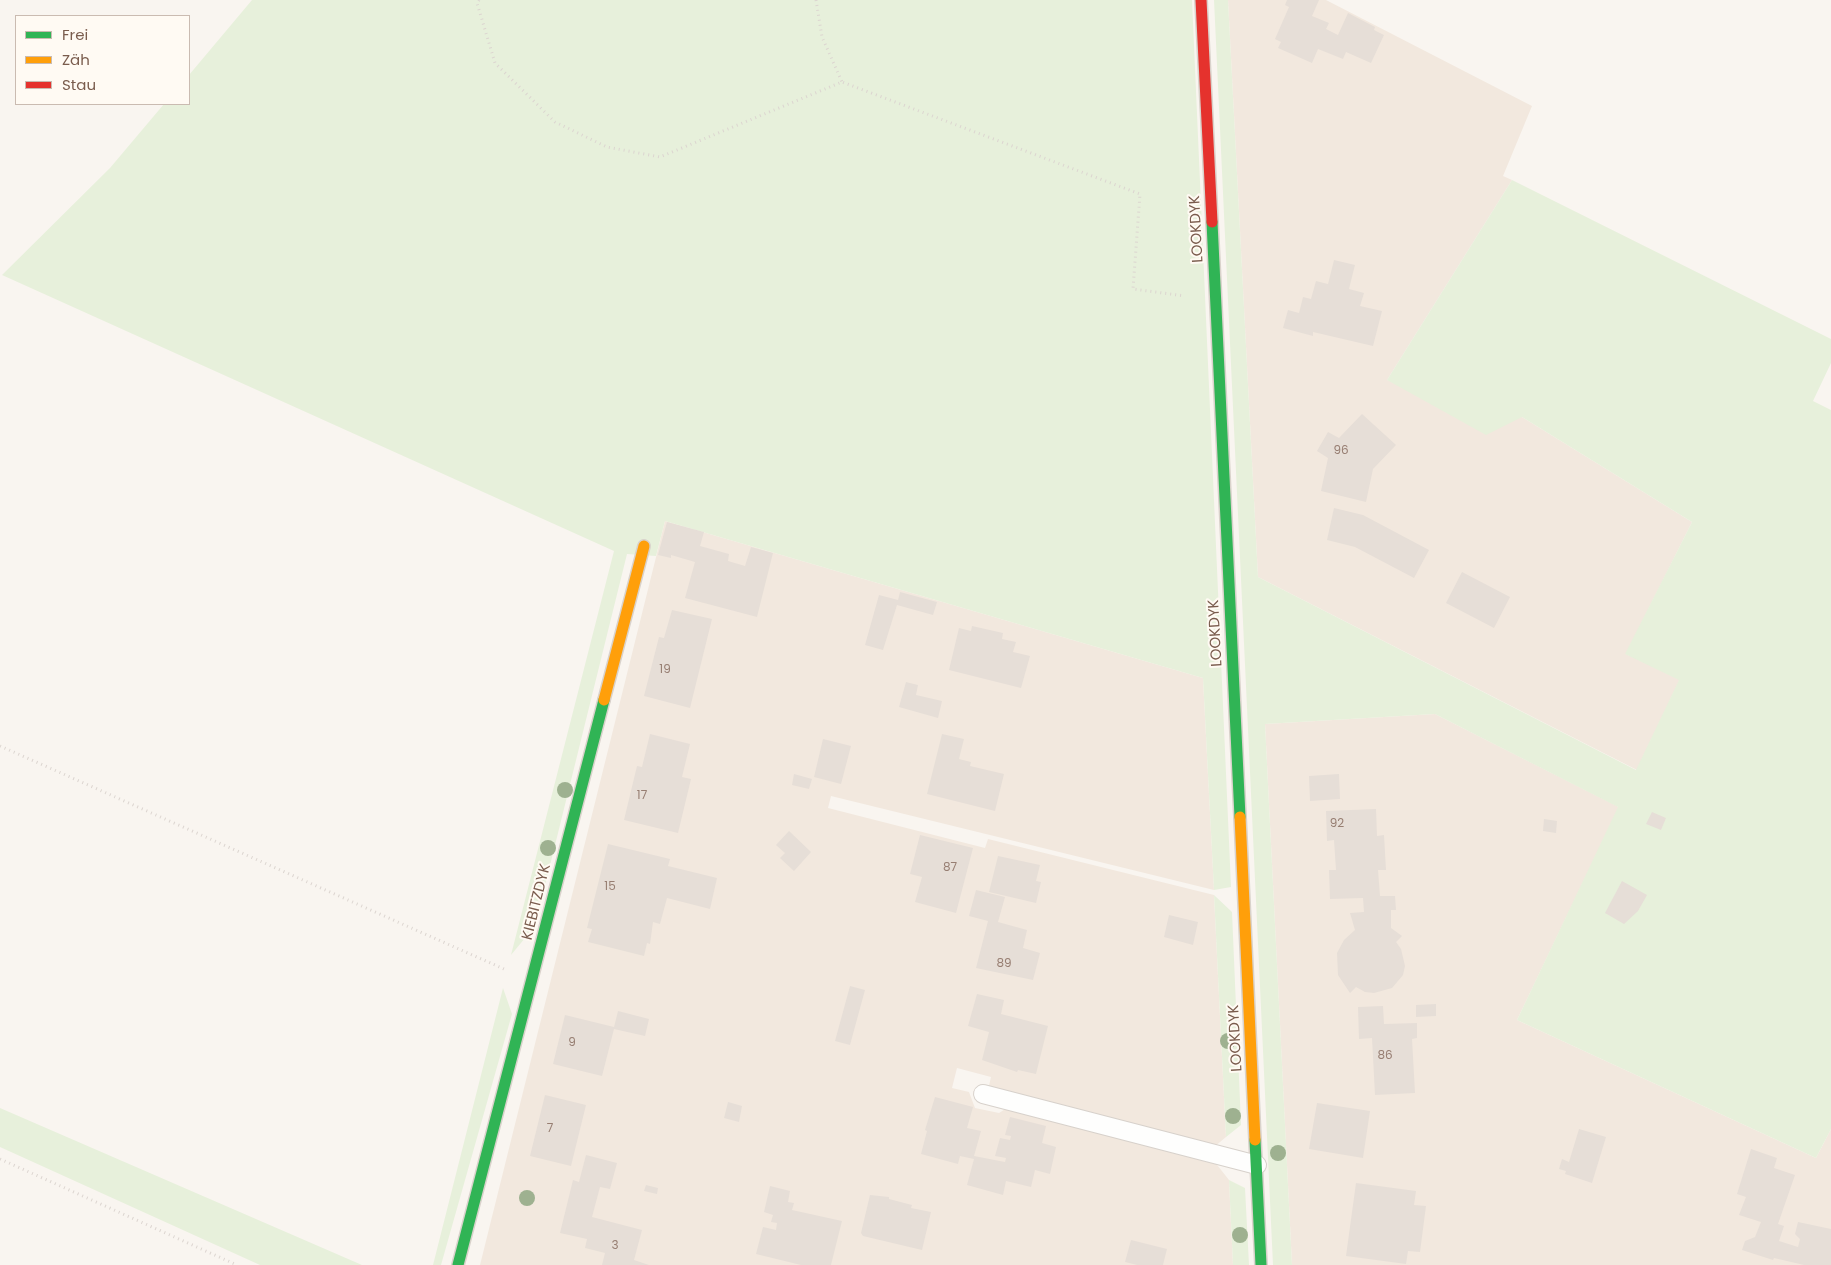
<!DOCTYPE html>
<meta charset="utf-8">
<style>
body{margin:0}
#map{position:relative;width:1831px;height:1265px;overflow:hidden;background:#f9f5f0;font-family:Poppins,sans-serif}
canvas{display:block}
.legend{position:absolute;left:15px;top:15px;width:175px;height:90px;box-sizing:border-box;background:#fffaf3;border:1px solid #cabbb1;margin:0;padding:6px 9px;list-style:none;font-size:15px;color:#7a5c4d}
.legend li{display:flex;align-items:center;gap:10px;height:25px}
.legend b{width:25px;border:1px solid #cabbb1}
</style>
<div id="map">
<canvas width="1831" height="1265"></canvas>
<ul class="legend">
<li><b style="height:6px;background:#30b455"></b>Frei</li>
<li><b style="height:6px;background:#ff9f0a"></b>Zäh</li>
<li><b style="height:6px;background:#e5322d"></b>Stau</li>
</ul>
</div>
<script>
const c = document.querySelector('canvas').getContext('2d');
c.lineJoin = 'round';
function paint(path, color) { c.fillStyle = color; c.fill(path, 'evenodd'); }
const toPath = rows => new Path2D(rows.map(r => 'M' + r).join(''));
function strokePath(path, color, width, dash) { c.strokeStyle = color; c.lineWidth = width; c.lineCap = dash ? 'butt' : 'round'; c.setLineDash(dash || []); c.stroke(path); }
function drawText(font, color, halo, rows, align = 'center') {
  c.font = font + ' Poppins,sans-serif'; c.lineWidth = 4; c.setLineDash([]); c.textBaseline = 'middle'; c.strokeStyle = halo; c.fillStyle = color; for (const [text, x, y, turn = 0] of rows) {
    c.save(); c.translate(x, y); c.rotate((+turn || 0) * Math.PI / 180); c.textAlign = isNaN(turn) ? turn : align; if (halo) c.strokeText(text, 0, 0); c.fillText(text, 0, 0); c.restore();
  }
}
const residential = toPath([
 [1228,0,1326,0,1532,106,1503,176,1512,180,1387,380,1522,417,1692,522,1626,654,1680,679,1637,770,1258,577],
 [665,521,1203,678,1214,890,831,796,828,808,985,848,988,839,1214,895,1226,1137,1214,1147,988,1090,991,1077,957,1068,952,1088,969,1092,975,1108,999,1113,1007,1108,1214,1161,1229,1180,1233,1265,480,1265],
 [1435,714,1619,807,1517,1020,1816,1158,1831,1129,1831,1265,1292,1265,1265,724]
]);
const green = toPath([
 [252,0,1192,0,1231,887,1214,890,1203,678,665,521,656,556,627,554,535,926,511,955,614,551,2,275,110,168,164,104,189,104,189,75],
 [1214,0,1228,0,1258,577,1636,770,1679,680,1625,654,1692,522,1522,417,1486,435,1387,380,1512,180,1831,339,1831,363,1813,401,1831,410,1831,1129,1816,1158,1517,1020,1618,807,1435,714,1265,724,1292,1265,1273,1265],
 [1214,895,1232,912,1241,1125,1226,1137],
 [503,988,512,1014,441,1265,433,1265],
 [0,1108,362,1265,260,1265,0,1147],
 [1229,1180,1245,1188,1249,1265,1233,1265]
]);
const building = toPath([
 [1287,0,1319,0,1312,16,1329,23,1326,29,1338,35,1348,13,1375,27,1374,30,1384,35,1371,63,1346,52,1343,59,1318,49,1312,63,1278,48,1281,42,1275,39,1289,7,1285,5],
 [1334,260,1355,265,1349,289,1364,293,1360,306,1382,311,1373,346,1313,332,1313,336,1283,328,1288,310,1299,313,1303,297,1311,299,1316,281,1328,284],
 [1362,414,1396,445,1373,469,1366,502,1321,491,1328,458,1317,451,1328,432,1339,438],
 [1334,508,1363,515,1429,550,1414,578,1355,547,1327,540],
 [667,522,704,532,700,546,729,554,728,561,745,566,751,547,773,553,757,617,685,598,695,562,671,555,671,558,658,555],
 [1462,572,1510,597,1494,628,1446,603],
 [900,592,937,602,933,615,897,605,883,650,865,645,879,595,898,600],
 [672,610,712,619,690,708,644,696,659,637,664,638],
 [972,626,1003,633,1002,639,1016,642,1013,652,1030,656,1021,688,949,670,959,628,971,631],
 [906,682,918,685,916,695,942,701,938,718,899,707],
 [650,734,690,744,682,777,691,779,678,833,624,820,637,766,642,767],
 [942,734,964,739,959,759,971,762,970,766,1004,774,995,811,927,794],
 [823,739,851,746,841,784,814,777],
 [794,774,812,779,809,789,792,785],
 [1339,774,1340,799,1310,801,1309,776],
 [1376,809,1377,836,1384,835,1386,870,1378,870,1380,896,1395,896,1396,910,1391,910,1391,928,1402,936,1396,942,1401,949,1405,966,1403,975,1392,988,1374,993,1365,992,1356,987,1350,993,1338,975,1337,953,1344,940,1355,930,1350,913,1364,912,1363,898,1330,899,1329,870,1336,870,1334,840,1327,841,1326,811],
 [1652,812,1666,818,1661,830,1646,824],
 [1544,819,1557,821,1556,833,1543,831],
 [789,831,811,852,794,871,780,858,785,853,776,845],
 [920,835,973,848,956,913,915,902,922,877,910,874],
 [608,844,670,859,668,866,717,878,710,909,667,898,660,924,653,922,650,944,647,943,644,956,588,942,592,929,587,928],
 [998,856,1040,865,1036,881,1041,882,1036,903,989,892],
 [1622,881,1647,895,1638,911,1624,924,1605,913],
 [976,890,1005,897,998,922,1027,930,1023,948,1040,953,1033,980,976,968,988,921,969,916],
 [1169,915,1198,922,1193,945,1164,937],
 [850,986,865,990,850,1045,835,1041],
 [977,994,1004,1000,1001,1014,1048,1026,1036,1074,1018,1070,1017,1072,982,1060,989,1032,968,1026],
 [1436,1004,1436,1016,1416,1017,1416,1005],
 [1383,1006,1384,1024,1417,1023,1417,1038,1412,1039,1415,1093,1375,1095,1372,1038,1359,1039,1358,1007],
 [618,1011,649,1019,645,1036,614,1029,602,1076,553,1064,565,1015,614,1027],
 [545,1095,586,1105,571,1166,530,1156],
 [935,1097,973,1107,967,1128,981,1131,974,1156,1005,1162,1006,1158,995,1156,1000,1138,1010,1140,1011,1136,1005,1135,1010,1117,1046,1126,1042,1143,1056,1147,1050,1174,1035,1170,1031,1187,1006,1181,1003,1195,967,1185,974,1159,960,1156,958,1164,921,1154,927,1131,925,1130],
 [728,1102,742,1106,739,1122,724,1118],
 [1317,1103,1370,1111,1363,1158,1309,1149],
 [1579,1129,1606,1137,1592,1183,1565,1174,1566,1171,1559,1169,1562,1159,1569,1162],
 [1751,1149,1777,1158,1774,1168,1795,1175,1778,1224,1784,1226,1779,1241,1798,1247,1800,1239,1795,1234,1798,1222,1831,1229,1831,1265,1804,1265,1774,1258,1773,1260,1742,1250,1745,1241,1755,1237,1761,1222,1739,1215,1746,1197,1737,1194],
 [586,1155,617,1163,610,1189,600,1187,592,1217,642,1230,634,1260,649,1265,602,1265,605,1253,585,1248,587,1239,560,1233,573,1180,579,1182],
 [1356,1183,1416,1191,1414,1205,1426,1206,1420,1252,1408,1251,1406,1264,1346,1256],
 [646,1185,658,1188,657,1194,644,1191],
 [770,1186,790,1191,788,1202,794,1203,792,1210,842,1221,831,1265,801,1265,756,1254,763,1227,776,1230,777,1223,771,1222,773,1215,764,1212],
 [870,1195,889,1197,889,1199,912,1205,911,1208,931,1212,922,1250,863,1236,861,1233],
 [1131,1240,1167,1249,1163,1265,1137,1265,1125,1262]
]);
const path = toPath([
 [479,0,477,3,495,63,555,122,607,147,660,157,842,82,1140,194,1133,289,1185,296],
 [816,0,822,37,842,82],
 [0,746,504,969],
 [0,1159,237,1265]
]);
const lane = toPath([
 [983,1094,1257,1165]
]);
const fast = toPath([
 [1212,222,1240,817],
 [1255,1140,1261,1265],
 [458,1265,604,700]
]);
const slow = toPath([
 [604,700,644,546],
 [1240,817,1255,1140]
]);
const jam = toPath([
 [1201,0,1212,222]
]);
const trees = [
 [565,790],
 [548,848],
 [1228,1041],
 [1233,1116],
 [1278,1153],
 [527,1198],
 [1240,1235]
];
const numberNames = [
 ["96",1341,451],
 ["19",665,670],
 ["17",642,796],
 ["92",1337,824],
 ["87",950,868],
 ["15",610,887],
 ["89",1004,964],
 ["9",572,1043],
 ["86",1385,1056],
 ["7",550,1129],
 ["3",615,1246]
];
const streetNames = [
 ["LOOKDYK",1197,229,-93],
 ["LOOKDYK",1216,633,-93],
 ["KIEBITZDYK",537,902,-76],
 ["LOOKDYK",1236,1038,-93]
];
paint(residential, '#f2e8de');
paint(green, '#e7f0db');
paint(building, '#e6ded7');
strokePath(lane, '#d7d1cb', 20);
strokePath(fast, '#d9d2cb', 14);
strokePath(slow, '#d9d2cb', 14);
strokePath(jam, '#d9d2cb', 14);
strokePath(path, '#dcd5d0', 3, [1, 4]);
strokePath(lane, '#fefefd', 18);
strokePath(fast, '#30b455', 11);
strokePath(slow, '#ff9f0a', 11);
strokePath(jam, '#e5322d', 11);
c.fillStyle = '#9eb190';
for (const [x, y] of trees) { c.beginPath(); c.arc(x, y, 8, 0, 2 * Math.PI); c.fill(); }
drawText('12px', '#977e72', null, numberNames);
drawText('15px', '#7a5c4d', '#fffaf3', streetNames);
</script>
